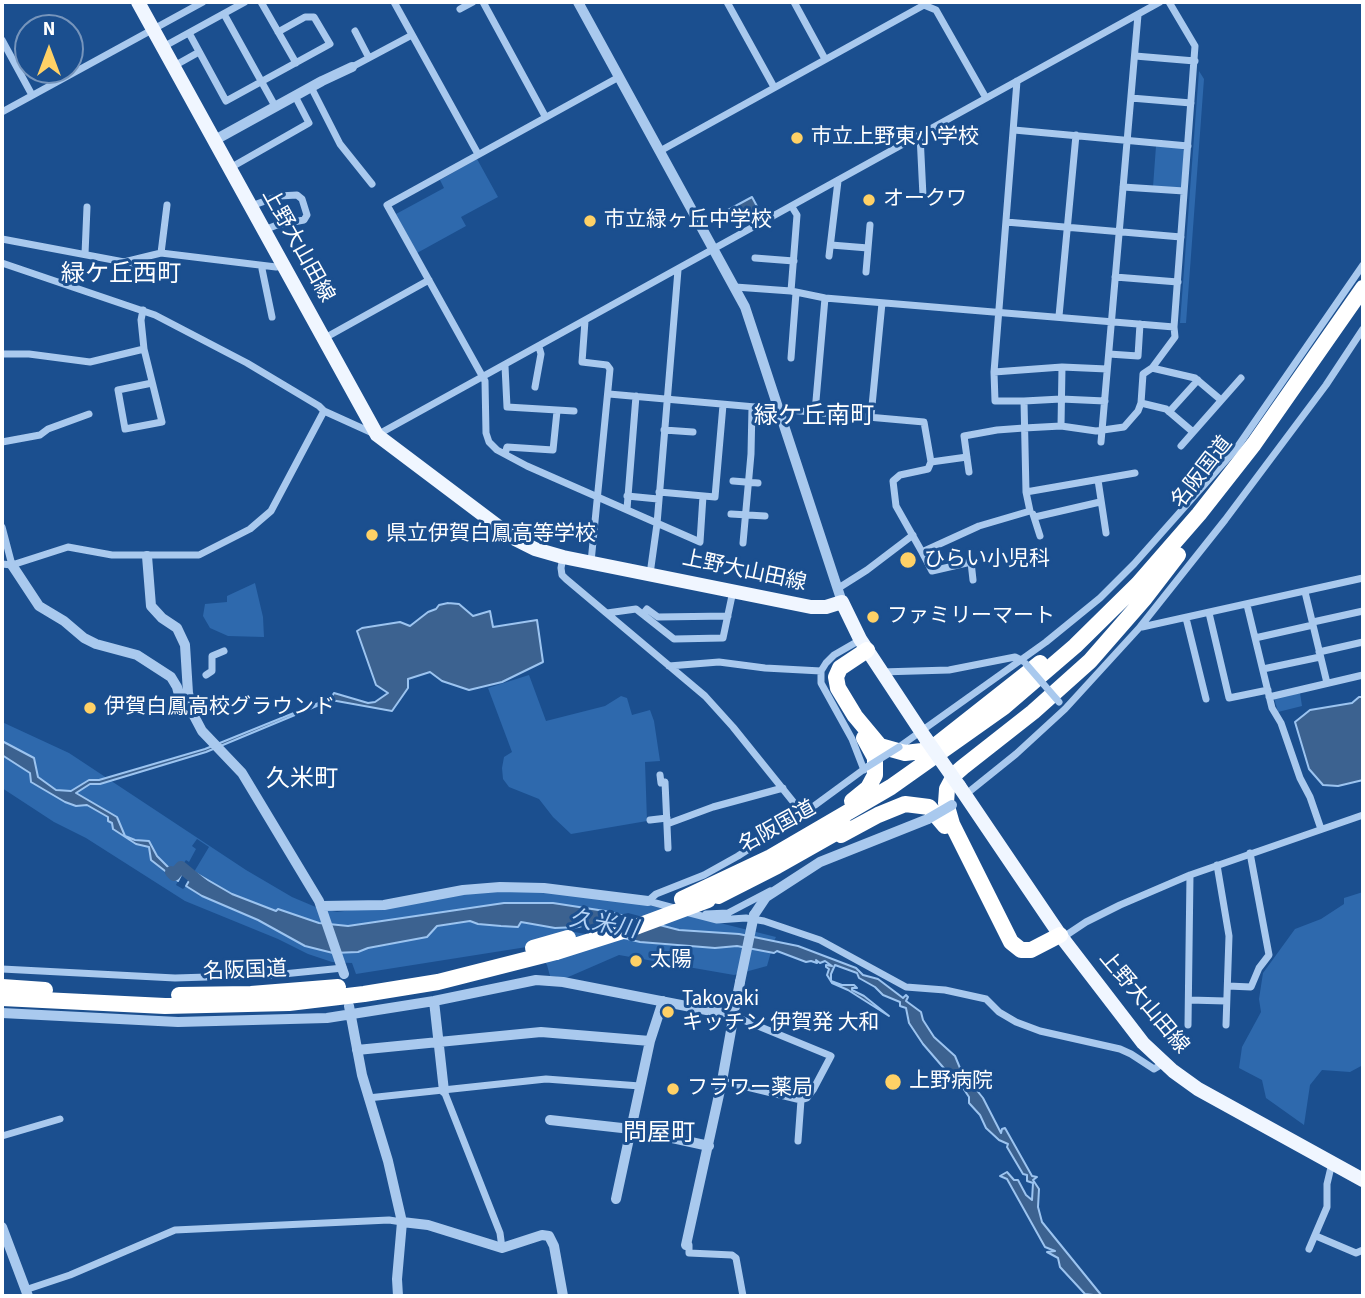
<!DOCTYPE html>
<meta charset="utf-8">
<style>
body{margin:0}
#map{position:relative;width:1365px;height:1298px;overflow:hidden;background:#1b4f8f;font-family:"Source Sans 3",sans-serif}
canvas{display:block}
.frame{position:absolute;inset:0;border:4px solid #fff;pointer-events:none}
.north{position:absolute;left:14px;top:14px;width:70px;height:70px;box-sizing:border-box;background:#1b4f8f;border:2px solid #7695bc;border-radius:50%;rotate:0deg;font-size:19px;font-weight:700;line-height:28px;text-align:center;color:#fff}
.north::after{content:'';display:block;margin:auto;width:24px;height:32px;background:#ffd166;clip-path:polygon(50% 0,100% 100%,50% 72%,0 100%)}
</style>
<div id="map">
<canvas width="1365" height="1298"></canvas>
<div class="frame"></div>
<div class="north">N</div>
</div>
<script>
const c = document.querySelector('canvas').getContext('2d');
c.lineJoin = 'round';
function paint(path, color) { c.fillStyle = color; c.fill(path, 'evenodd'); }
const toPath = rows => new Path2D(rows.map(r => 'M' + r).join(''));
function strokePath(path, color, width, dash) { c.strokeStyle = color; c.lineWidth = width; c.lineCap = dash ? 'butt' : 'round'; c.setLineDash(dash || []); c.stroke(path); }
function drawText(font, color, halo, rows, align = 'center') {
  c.font = font + ' "Source Sans 3","Noto Sans JP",sans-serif'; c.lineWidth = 6; c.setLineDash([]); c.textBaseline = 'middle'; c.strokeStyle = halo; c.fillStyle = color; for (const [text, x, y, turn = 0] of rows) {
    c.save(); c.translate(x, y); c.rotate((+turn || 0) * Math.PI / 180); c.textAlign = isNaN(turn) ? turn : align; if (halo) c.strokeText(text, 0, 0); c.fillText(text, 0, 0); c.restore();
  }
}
const green = toPath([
 [1199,71,1204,79,1186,323,1180,323],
 [1156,146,1182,148,1184,151,1182,186,1180,188,1153,187],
 [477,159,498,197,461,217,466,226,417,253,396,214,444,188,440,180],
 [255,583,263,617,264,637,228,636,210,628,203,616,205,604,227,602,227,596],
 [529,675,546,721,605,706,621,696,627,698,632,715,650,710,654,721,660,761,645,762,647,821,571,834,553,817,539,799,509,787,503,779,502,768,504,757,512,752,488,688],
 [1300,693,1302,706,1278,712,1274,698],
 [2,722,69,753,246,870,292,897,318,908,337,912,459,895,502,891,545,890,644,904,776,937,774,941,739,934,679,930,605,911,504,903,348,926,319,923,278,909,277,911,232,894,194,872,209,847,197,839,192,846,196,849,189,862,186,860,181,867,170,870,157,856,149,841,135,840,125,836,119,826,99,807,71,791,56,790,38,777,2,741],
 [2,755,30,773,31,782,65,802,76,806,87,805,94,808,108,817,112,823,113,830,135,844,149,847,152,855,166,874,178,881,176,885,183,889,186,886,202,896,258,920,305,946,367,948,426,937,437,926,470,921,478,924,517,927,521,922,555,928,578,927,640,942,666,945,715,948,737,946,771,952,767,966,734,975,619,955,566,978,550,976,547,965,533,946,356,974,352,963,332,962,308,954,278,939,185,901,86,838,54,822,2,788],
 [1363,892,1363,1065,1350,1072,1322,1070,1310,1085,1304,1125,1266,1098,1262,1080,1239,1068,1242,1047,1261,1012,1259,999,1263,973,1295,929,1321,919,1344,904,1344,898]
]);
const water = toPath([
 [752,197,759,210,735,223,728,210,752,197],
 [448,603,459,604,473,616,490,611,493,627,537,620,543,662,502,682,469,690,442,681,430,672,408,679,408,688,392,711,331,700,206,752,100,784,90,784,76,793,117,817,125,836,135,840,149,841,157,856,170,869,181,867,184,869,178,881,151,860,149,847,136,844,113,829,112,823,108,821,108,817,87,805,76,806,65,802,31,782,30,773,2,755,2,741,34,758,38,777,56,790,71,791,89,780,99,780,205,749,331,698,334,693,368,703,375,702,388,693,376,685,357,631,362,628,400,622,410,626,428,612,436,609,439,605,448,603],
 [1359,697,1363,697,1363,780,1338,786,1323,785,1309,769,1295,722,1310,710,1352,703,1359,697],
 [194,872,232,894,276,911,278,909,319,923,348,926,504,903,553,903,605,911,679,930,739,934,798,946,856,968,863,975,878,979,903,998,906,995,908,997,906,1001,921,1012,923,1020,934,1037,955,1056,960,1068,965,1072,966,1081,971,1083,983,1098,1001,1133,1002,1129,1005,1128,1032,1176,1037,1177,1033,1180,1039,1189,1038,1207,1042,1222,1102,1296,1085,1294,1060,1267,1058,1258,1047,1252,1055,1251,1045,1247,1007,1179,1000,1176,1007,1172,1014,1180,1018,1180,1026,1195,1032,1200,1033,1183,1027,1181,1027,1175,1023,1174,1007,1147,1008,1144,999,1140,986,1128,980,1115,969,1103,969,1097,957,1079,952,1073,948,1073,923,1044,909,1023,906,1008,900,1006,900,1002,883,995,875,987,859,978,857,973,835,965,831,974,831,981,842,985,854,985,857,988,852,988,852,990,864,996,889,1016,848,990,832,983,827,975,829,969,826,967,826,965,832,966,825,961,820,963,816,960,817,963,811,961,806,962,777,951,774,953,737,946,715,948,640,942,578,927,555,928,521,922,518,927,501,926,478,924,470,921,437,926,427,937,368,948,358,952,333,953,305,946,258,920,202,896,186,886,194,872]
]);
const pier = toPath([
 [628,913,662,922,613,939,569,931]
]);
const river = toPath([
 [171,872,174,875,181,867,204,886]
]);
const minor = toPath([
 [261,2,296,63],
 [394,2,478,154],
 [483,2,545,116],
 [727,2,774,87],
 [794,2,825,59],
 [460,9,473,2],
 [224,14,275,106],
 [355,31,369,58],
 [189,33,226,101,330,44,314,17,305,17,278,32],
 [2,40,32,95],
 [163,47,245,2],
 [1135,56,1195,61],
 [174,66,199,52],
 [352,67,412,35],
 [619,77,387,205,485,381,486,433,489,442,497,450,527,466,700,542,703,496],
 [311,87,340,144,372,184],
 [1131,98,1191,103],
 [2,112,203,2],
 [1014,130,1188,146],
 [920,135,923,196],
 [660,151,924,5,936,10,986,98],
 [230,168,309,123,295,96],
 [1123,187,1184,191],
 [251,206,279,196,297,195,302,199,307,215,304,220,277,225,264,230],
 [1006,222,1181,237],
 [2,239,124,262,161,253,276,267,283,266],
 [831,245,868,248],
 [161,253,167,205],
 [85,254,87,207],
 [829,256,838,181],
 [755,258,794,261],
 [2,263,155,315,247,363,319,406,324,411,377,435,1160,2],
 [132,263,160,269],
 [263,266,262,269,272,317],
 [866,272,870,225],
 [1115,277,1178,282],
 [735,287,791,291,825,298,1174,327],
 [791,291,797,215,792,207],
 [143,310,141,320,144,349,162,422,125,429,118,390,152,383],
 [1059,316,1076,135],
 [585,321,582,362,607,365,610,369,591,562],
 [323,339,429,280],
 [2,354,29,354,90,362,144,349],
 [1109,354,1138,356,1140,324],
 [791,358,796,293],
 [505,366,507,407,574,411],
 [1152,368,1195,378,1221,400],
 [994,372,1062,367,1107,369],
 [535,387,541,354,539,347],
 [609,394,924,422,931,462,967,457],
 [1024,401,1061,399,1105,401],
 [1141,403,1166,409,1193,432],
 [815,412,825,298],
 [1169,412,1198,380],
 [871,416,882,303],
 [1061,426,1062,367],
 [664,430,693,432],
 [2,442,40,435,48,429,89,414],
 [1101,442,1138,15],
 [1181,446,1241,378],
 [505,454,507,447,553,450,557,411],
 [931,462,928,469,900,475,893,481,896,506,922,552,979,526,1030,511,1026,492,1024,401,995,401,994,372,1017,81],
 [969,472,964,436,997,430,1024,428,1061,426,1096,431,1124,427,1138,411,1141,403,1143,374,1152,368,1175,337,1174,327,1195,46,1169,2],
 [1098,480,1106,533],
 [733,481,758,483],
 [659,492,715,497,723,405],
 [1026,492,1135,473],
 [627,496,658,499],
 [627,509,636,396],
 [731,514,765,516],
 [1033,514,1040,536],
 [1035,517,1100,502],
 [2,527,12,565],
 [743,543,751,454,752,407],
 [922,552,932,571,971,562,973,580],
 [563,557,561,568,562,575,566,579,705,696,733,727,803,814],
 [2,564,12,565,68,547,112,555,199,555,250,529,271,511,324,411],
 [650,574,657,524,678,270],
 [837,589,867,570,913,535],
 [1305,592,1327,683],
 [1247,605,1272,708,1281,723,1300,778,1310,797,1321,829],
 [607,613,636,609,674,639,723,638,733,591],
 [1209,613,1229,698,1268,690],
 [643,614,647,609,658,617,728,616],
 [1186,618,1206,699],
 [1313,622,1363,611],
 [1142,627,1363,578],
 [1255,638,1313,625],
 [860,640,834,655,826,663,821,671,821,683,852,739,864,770],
 [1319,652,1363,642],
 [669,666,719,662,765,668,821,671],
 [1263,669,1320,657],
 [881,672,949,670,1015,657,1023,661],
 [206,675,212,671,212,656,224,651],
 [1269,697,1363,675],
 [899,747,1046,642,1100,598,1134,564,1236,449,1363,265],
 [660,775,661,783,665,782,668,848],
 [965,795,1016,754,1065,709,1140,627,1225,520,1326,385,1363,329],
 [650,820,667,818],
 [667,824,713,807,783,788],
 [1217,865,1229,936,1226,1025],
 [648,901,674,908],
 [648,901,656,894,704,875,738,856,803,814,867,767],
 [686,912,717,920,746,918,764,921,820,940,906,987,945,990,986,999,999,1012,1016,1022,1040,1031,1120,1049,1131,1054,1154,1069,1164,1063],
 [706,914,728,913,770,891],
 [1062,938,1086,922,1120,905,1190,875,1363,815],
 [2,969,175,978,273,975,343,968],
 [1228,986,1251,987,1259,968,1269,955,1250,853],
 [1189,1000,1226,1001],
 [1188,1025,1190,875],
 [722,1081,801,1100,807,1098,813,1090,831,1056,741,1019,732,1011],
 [444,1091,500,1233,502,1248],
 [368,1098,546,1079,640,1086],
 [2,1136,60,1119],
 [798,1141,801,1100],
 [1316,1236,1356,1253,1363,1250],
 [689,1245,689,1253,732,1255,736,1258,743,1296],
 [1309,1249,1327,1207,1327,1184,1332,1163],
 [25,1290,70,1275,175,1230,389,1220,402,1222]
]);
const tertiary = toPath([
 [578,2,745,307,842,602],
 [215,140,322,81,352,67],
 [147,556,151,606,162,618,177,628,185,645,188,693,193,714,202,731,242,773,319,901,344,974],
 [12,565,39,606,64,621,84,638,96,644,137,655,171,677,177,687,182,707,193,714],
 [322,906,384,905,463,890,500,887,544,888,648,901],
 [754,915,766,897,820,862,928,819],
 [434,1001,444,1091],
 [349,1006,362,1075,388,1161,402,1222,397,1279,398,1296],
 [2,1013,178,1022,327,1018,434,1001,536,980,563,982,722,1013,735,1007,740,982],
 [357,1050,541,1032,650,1041],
 [550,1120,631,1129,709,1146],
 [616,1199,650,1041,663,1001],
 [402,1222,428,1225,502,1248,542,1235,549,1236,554,1246,563,1296],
 [2,1227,28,1296],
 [686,1245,722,1081,732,1025,731,1010]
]);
const primary = toPath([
 [138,2,377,435,515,539,535,549,563,557,811,607,826,607,842,602,860,639,926,739],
 [959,786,1060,935,1143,1043,1173,1071,1198,1089,1363,1180]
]);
const motorway = toPath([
 [867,650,840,668,836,677,838,688,855,716,880,746,905,753,922,751,936,745,1040,663],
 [852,801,868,788,875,775,875,758,864,738],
 [841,835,878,815,905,804,929,807,945,826],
 [718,896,777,866,846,827],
 [682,899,771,857,891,787,1004,707,1075,646,1138,584,1199,514,1254,444,1363,288],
 [1060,935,1031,950,1021,950,1011,942,952,824,946,803,947,789,955,774,963,767,1033,712,1090,661,1145,598,1178,555],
 [2,987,45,990],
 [179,995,251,994,338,987],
 [2,998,165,1006,289,1003,364,994,438,982,556,952]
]);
const minorBridge = toPath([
 [1026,664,1059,702],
 [867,767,899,747]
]);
const tertiaryBridge = toPath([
 [928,819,952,805],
 [740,982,754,915]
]);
const primaryBridge = toPath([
 [926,739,959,786]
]);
const motorwayBridge = toPath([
 [533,948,568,938],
 [556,952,638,926,708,900]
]);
const markers = [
 [797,138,7,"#ffd166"],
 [869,200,7,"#ffd166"],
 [590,221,7,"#ffd166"],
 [372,535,7,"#ffd166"],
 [908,560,9,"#ffd166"],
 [873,617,7,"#ffd166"],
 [90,708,7,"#ffd166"],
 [636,961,7,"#ffd166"],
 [668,1012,7,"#ffd166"],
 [893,1082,9,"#ffd166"],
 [673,1089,7,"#ffd166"]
];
const poiNames = [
 ["市立上野東小学校",811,138],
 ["オークワ",883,200],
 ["市立緑ヶ丘中学校",604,221],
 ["県立伊賀白鳳高等学校",386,535],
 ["ひらい小児科",924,560],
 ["ファミリーマート",887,617],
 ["伊賀白鳳高校グラウンド",104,708],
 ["太陽",650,961],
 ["Takoyaki",682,1000],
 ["キッチン 伊賀発 大和",682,1024],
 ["上野病院",909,1082],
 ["フラワー薬局",687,1089]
];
const streetNames = [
 ["上野大山田線",297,246,61],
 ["名阪国道",1203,473,-52],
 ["上野大山田線",744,572,12],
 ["名阪国道",778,828,-29],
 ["名阪国道",245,972,-2],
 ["上野大山田線",1143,1003,50]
];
const waterNames = [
 ["久米川",603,926,10]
];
const quarterNames = [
 ["緑ケ丘西町",121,276],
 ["緑ケ丘南町",814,418],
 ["久米町",302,781],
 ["問屋町",659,1135]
];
paint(green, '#2e69ad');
paint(water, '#3c6290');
strokePath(water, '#9cc4f0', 2);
paint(pier, '#1b4f8f');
strokePath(river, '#3c6290', 12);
strokePath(minor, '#a9c9ee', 7);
strokePath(tertiary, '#a9c9ee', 10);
strokePath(primary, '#f0f6ff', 14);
strokePath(motorway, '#fff', 16);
strokePath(minorBridge, '#a9c9ee', 7);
strokePath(tertiaryBridge, '#a9c9ee', 10);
strokePath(primaryBridge, '#f0f6ff', 14);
strokePath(motorwayBridge, '#fff', 16);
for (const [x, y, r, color] of markers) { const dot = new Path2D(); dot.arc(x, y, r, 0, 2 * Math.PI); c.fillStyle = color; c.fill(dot); strokePath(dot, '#1b4f8f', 2.5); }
drawText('21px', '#fff', '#1b4f8f', poiNames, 'left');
drawText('21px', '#fff', '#1b4f8f', streetNames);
drawText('italic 23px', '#b5d3f5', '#1b4f8f', waterNames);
drawText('24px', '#fff', '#1b4f8f', quarterNames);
</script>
